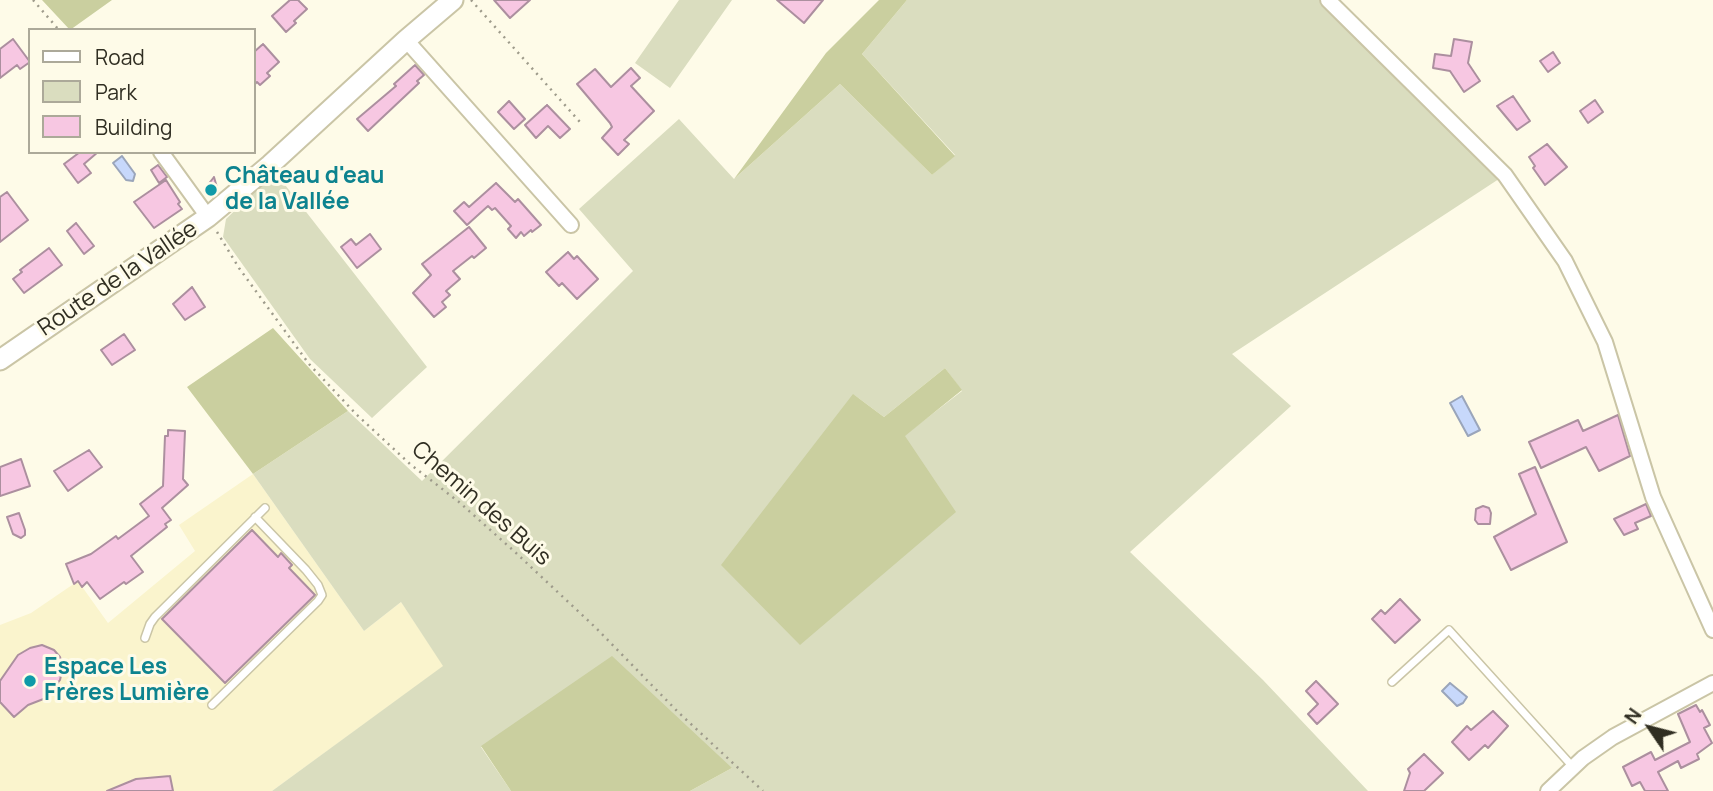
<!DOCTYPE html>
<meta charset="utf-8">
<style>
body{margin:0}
#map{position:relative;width:1713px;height:791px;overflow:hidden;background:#fefbe8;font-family:Manrope,sans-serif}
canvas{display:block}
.legend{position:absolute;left:28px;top:28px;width:228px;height:126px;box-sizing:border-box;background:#fefbe8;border:2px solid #aca999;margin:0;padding:9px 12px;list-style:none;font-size:21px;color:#302e22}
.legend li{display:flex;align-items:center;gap:14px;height:35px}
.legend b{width:35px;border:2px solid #aca999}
.north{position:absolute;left:1615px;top:693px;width:70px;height:70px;-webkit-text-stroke:5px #fefbe8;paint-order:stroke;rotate:305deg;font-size:19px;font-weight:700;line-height:28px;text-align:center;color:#302e22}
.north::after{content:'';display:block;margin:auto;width:24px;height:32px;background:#302e22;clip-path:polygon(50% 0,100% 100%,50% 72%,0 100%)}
</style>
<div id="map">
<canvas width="1713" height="791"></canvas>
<ul class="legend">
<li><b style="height:9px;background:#fff"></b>Road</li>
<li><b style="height:19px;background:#daddbf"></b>Park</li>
<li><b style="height:19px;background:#f7c7e2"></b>Building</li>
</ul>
<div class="north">N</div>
</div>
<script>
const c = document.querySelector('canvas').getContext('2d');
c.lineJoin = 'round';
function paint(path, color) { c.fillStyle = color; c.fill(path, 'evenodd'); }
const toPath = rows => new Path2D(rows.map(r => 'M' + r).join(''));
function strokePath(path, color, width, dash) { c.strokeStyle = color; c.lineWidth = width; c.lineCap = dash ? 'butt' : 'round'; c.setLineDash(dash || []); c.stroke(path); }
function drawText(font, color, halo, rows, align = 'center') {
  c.font = font + ' Manrope,sans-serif'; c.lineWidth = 6; c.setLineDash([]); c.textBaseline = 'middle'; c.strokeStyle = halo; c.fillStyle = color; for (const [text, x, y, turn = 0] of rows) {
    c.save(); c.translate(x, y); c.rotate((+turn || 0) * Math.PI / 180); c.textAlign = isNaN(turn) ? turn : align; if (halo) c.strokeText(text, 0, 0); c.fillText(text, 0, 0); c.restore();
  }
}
const built = toPath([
 [253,474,364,631,401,602,444,666,272,791,0,791,0,625,31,613,78,581,108,623,195,551,179,525]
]);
const green = toPath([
 [679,0,732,0,670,88,635,63],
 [907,0,1328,0,1505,175,1232,354,1291,406,1130,552,1263,680,1368,791,690,791,732,768,481,747,511,791,272,791,443,666,401,602,364,631,253,474,348,411,422,481,633,271,579,209,679,119,734,179,840,84,932,175,955,155,862,54],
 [945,368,962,391,905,435,853,394,884,417],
 [275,172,427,367,372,418,310,359,223,237,226,219]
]);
const forest = toPath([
 [42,0,112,0,70,30],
 [879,0,907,0,862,54,955,156,932,175,840,84,734,179,826,53],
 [273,328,348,411,253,474,187,387],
 [945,368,962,390,905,436,956,512,800,645,721,565,853,394,884,417],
 [612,656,732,768,690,791,511,791,481,746]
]);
const water = toPath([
 [122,156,135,174,133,181,126,180,113,163,122,156],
 [1462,396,1480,430,1468,436,1450,403,1462,396],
 [1450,683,1467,697,1463,703,1457,706,1442,691,1450,683]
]);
const building = toPath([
 [290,0,298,0,307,9,294,21,296,23,286,32,272,16,290,0],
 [494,0,530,0,510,18,494,0],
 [777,0,823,0,804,23,777,0],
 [13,39,30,62,20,69,17,65,0,78,0,49,13,39],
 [1454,39,1472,42,1468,63,1480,81,1464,92,1450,71,1433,68,1435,54,1451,56,1454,39],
 [263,44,279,62,267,73,270,76,260,85,257,82,254,85,254,52,263,44],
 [1553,52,1560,63,1548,72,1540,61,1553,52],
 [415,65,424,75,417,81,419,83,368,131,357,119,396,86,394,84,415,65],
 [631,68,640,78,631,86,654,111,624,140,629,144,618,155,602,138,612,127,610,123,577,84,595,69,611,87,631,68],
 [1513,96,1530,121,1517,130,1497,106,1513,96],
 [1595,100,1603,112,1588,123,1580,111,1595,100],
 [509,101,525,119,514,129,498,112,509,101],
 [547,105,570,129,560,138,548,126,536,138,525,125,547,105],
 [1547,144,1567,167,1545,185,1533,168,1535,166,1529,157,1547,144],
 [80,152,98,152,84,164,91,173,78,183,64,164,80,152],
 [158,165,167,177,159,183,151,170,158,165],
 [214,177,218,191,212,197,207,195,204,190,214,177],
 [166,180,180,202,178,204,182,209,154,228,134,202,166,180],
 [496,183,515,202,518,199,541,225,532,232,531,230,524,236,521,232,516,238,508,229,511,226,495,208,492,210,488,206,467,225,454,211,464,202,469,207,496,183],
 [7,192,28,220,0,242,0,197,7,192],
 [76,223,94,246,84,254,67,231,76,223],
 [469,227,486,248,474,258,472,256,453,271,460,279,446,291,450,295,442,302,446,307,434,317,413,293,431,275,422,264,469,227],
 [370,234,381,249,357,268,341,247,351,239,356,245,370,234],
 [49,248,62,265,24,293,13,279,22,272,20,270,49,248],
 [568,252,574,259,577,256,598,279,577,299,562,283,559,286,546,272,568,252],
 [192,287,205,307,185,320,173,304,192,287],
 [124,334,135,350,112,365,101,350,124,334],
 [1618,415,1630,456,1599,471,1586,447,1541,468,1529,442,1578,420,1583,431,1618,415],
 [168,430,185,431,183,479,188,485,162,508,171,520,165,524,167,527,131,556,143,572,126,584,124,582,100,599,87,582,82,587,78,581,74,584,66,564,91,554,116,536,118,539,149,516,140,504,163,486,165,436,168,436,168,430],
 [89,450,102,467,68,491,54,471,89,450],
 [21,459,30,486,0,496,0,467,21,459],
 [1535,467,1567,542,1511,570,1494,537,1536,514,1519,474,1535,467],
 [1646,504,1651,516,1635,523,1638,529,1624,535,1614,519,1646,504],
 [1483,506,1489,508,1491,513,1490,524,1478,524,1475,520,1476,509,1483,506],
 [19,513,25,530,25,535,21,538,13,534,7,517,19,513],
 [252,530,278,557,281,553,292,565,289,568,315,595,225,683,162,619,252,530],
 [1400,599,1420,620,1395,643,1372,619,1381,610,1385,614,1400,599],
 [42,645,54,650,60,657,63,666,60,680,46,698,28,705,14,717,0,702,0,681,18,655,30,648,42,645],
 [1316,681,1338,704,1317,724,1308,714,1318,704,1306,691,1316,681],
 [1696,705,1700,712,1702,710,1710,725,1704,728,1712,743,1697,754,1699,759,1681,768,1678,761,1658,772,1668,791,1645,791,1640,782,1632,786,1623,767,1651,752,1655,760,1690,742,1678,714,1696,705],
 [1493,711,1508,726,1488,748,1485,745,1469,760,1452,742,1467,726,1471,730,1493,711],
 [1424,754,1443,773,1424,791,1404,791,1410,773,1408,769,1424,754],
 [170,776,173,791,107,791,136,779,170,776]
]);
const path = toPath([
 [33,0,59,30],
 [471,0,580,122],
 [217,232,239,268,309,364,356,414,410,464,459,502,515,552,596,628,678,712,763,791]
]);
const service = toPath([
 [145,638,150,624,155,617,265,508],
 [1392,682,1449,630,1573,767],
 [212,705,318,601,322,595,318,585,306,570,255,517]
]);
const minor = toPath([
 [1328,0,1505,175,1565,261,1605,342,1653,497,1713,630],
 [406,40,571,225],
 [161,152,208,217],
 [1548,791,1583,758,1613,737,1713,683]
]);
const tertiary = toPath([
 [0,360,208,217,270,165,406,40,453,0]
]);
const markers = [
 [211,190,7,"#0f9aa8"],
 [30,681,7,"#0f9aa8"]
];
const cultureNames = [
 ["Château d'eau",225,177],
 ["de la Vallée",225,203],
 ["Espace Les",44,668],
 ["Frères Lumière",44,694]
];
const streetNames = [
 ["Route de la Vallée",118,279,-34],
 ["Chemin des Buis",481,504,41]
];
paint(built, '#faf4cd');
paint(green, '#daddbf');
paint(forest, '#cacf9f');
paint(water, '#c7d8fb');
strokePath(water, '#9aa5ba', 2);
paint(building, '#f7c7e2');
strokePath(building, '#ac8f9f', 2);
strokePath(service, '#cac5a6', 10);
strokePath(minor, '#cac5a6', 18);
strokePath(tertiary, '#cac5a6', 23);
strokePath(path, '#9e9b8b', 2.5, [2, 5]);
strokePath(service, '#fff', 7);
strokePath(minor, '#fff', 14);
strokePath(tertiary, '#fff', 19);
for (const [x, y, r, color] of markers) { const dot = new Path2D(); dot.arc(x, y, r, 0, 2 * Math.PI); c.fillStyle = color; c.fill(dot); strokePath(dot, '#fefbe8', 2.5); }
drawText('bold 23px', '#0d838f', '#fefbe8', cultureNames, 'left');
drawText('23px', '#302e22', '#fefbe8', streetNames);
</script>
